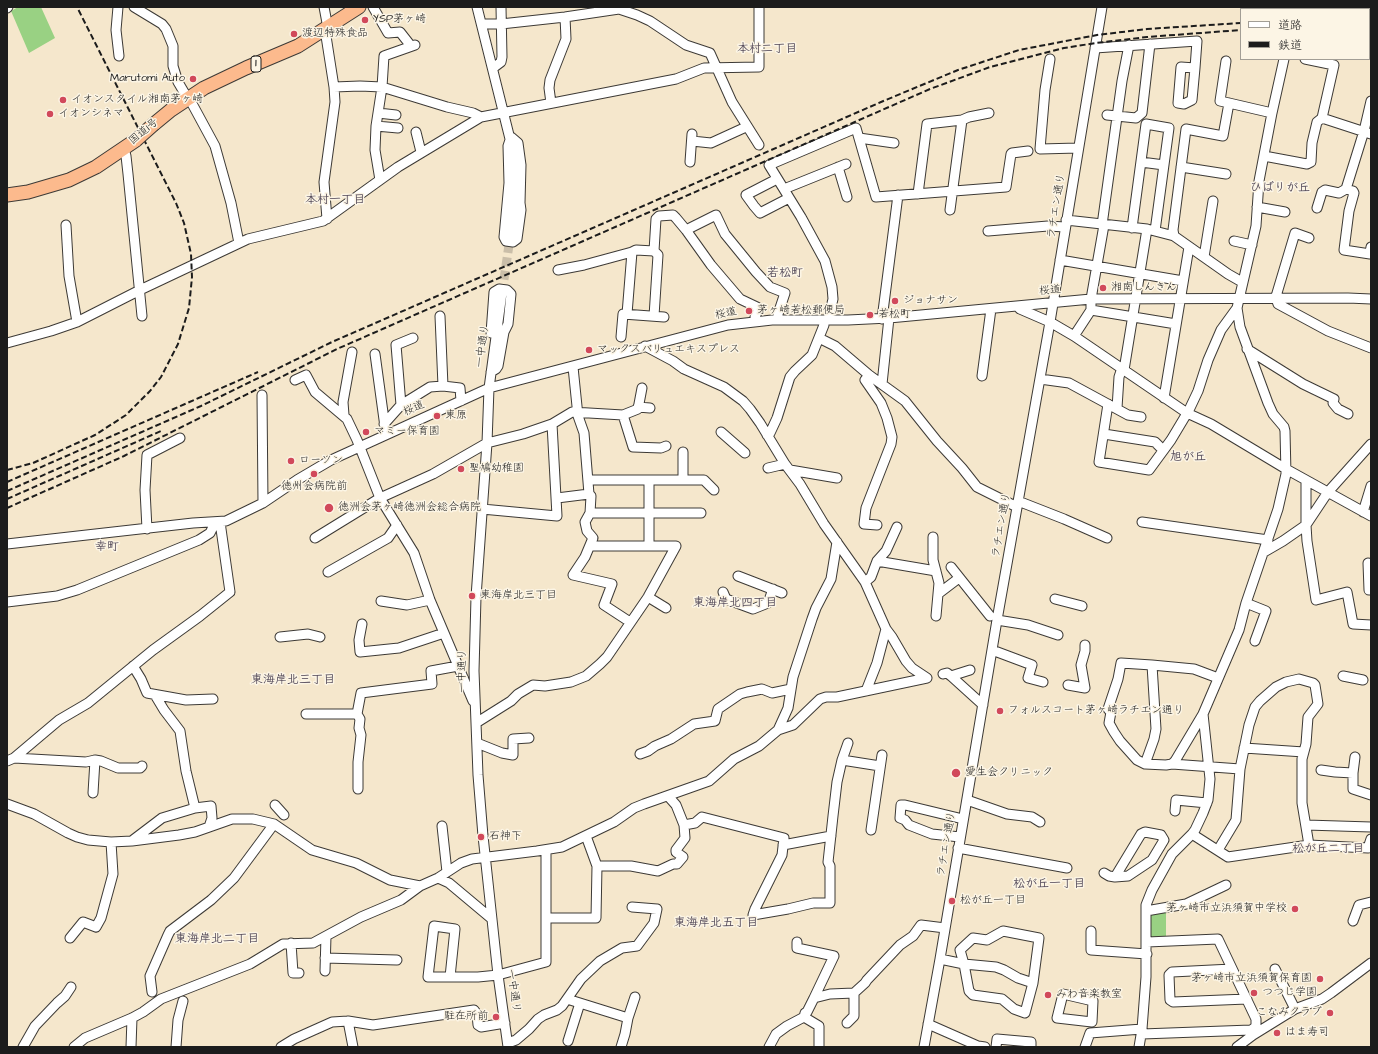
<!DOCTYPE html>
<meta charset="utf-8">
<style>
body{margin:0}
#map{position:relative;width:1378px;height:1054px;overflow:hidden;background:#f5e7cc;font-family:"Architects Daughter","Klee One",sans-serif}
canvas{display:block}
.frame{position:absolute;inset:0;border:8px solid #1c1c1c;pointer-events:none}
.legend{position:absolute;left:1240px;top:8px;width:130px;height:52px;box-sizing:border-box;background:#fcf5e5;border:1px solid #a29e95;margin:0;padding:5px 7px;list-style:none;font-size:12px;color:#1c1c1c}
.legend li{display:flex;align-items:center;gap:8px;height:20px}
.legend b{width:20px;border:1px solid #a29e95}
</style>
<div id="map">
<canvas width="1378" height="1054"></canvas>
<div class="frame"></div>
<ul class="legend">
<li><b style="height:5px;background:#fff"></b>道路</li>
<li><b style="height:5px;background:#1c1c1c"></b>鉄道</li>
</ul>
</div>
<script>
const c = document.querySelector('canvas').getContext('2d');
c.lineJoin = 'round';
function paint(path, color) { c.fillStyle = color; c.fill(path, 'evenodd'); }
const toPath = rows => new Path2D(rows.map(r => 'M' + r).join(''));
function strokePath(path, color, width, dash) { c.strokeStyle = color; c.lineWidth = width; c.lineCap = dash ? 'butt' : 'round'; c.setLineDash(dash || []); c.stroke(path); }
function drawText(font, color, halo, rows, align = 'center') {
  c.font = font + ' "Architects Daughter","Klee One",sans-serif'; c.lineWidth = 3; c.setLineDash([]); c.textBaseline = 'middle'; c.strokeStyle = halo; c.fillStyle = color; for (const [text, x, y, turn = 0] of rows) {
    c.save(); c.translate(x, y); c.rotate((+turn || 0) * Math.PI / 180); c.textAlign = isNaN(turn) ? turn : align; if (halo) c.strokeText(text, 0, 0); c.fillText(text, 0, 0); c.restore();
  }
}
const green = toPath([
 [18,7,41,7,55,38,29,53,11,11],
 [1166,910,1166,938,1148,938,1149,911]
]);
const minorTunnel = toPath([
 [502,293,510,238]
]);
const minor = toPath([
 [118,7,116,30,119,56],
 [134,7,162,24,166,29,173,46,173,66,178,82,188,99],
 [324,7,327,23,325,29,326,36,334,87,335,102,324,182,327,219],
 [373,7,388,33,400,32,411,46],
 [477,7,515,159,516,185,510,238],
 [7,8,8,7],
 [1301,9,1302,7],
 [482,24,501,24,565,17,619,9,637,15,650,21,686,45,710,53,732,102,759,145],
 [1095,48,1197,41,1195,68,1192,100,1184,104,1178,103,1181,67,1195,68],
 [1050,59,1045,90,1040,149,1078,148],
 [1226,61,1220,101,1229,103],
 [493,68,501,62,502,57,501,7],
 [334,87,360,86,382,87,447,107,473,113,481,117],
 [189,98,215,146,231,203,239,243],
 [551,103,549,88,550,80,566,39,565,17],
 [378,113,396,115],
 [1107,115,1136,118,1142,113,1150,44],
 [1322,118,1371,134],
 [376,126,398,128],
 [416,132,421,152],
 [511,137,518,143,521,165,520,203,521,210,517,239,513,242,506,241,504,237,509,183,508,146,511,137],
 [859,138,894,143],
 [692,141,711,143,746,127],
 [124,149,126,156,128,174,142,316],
 [1264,156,1307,164,1311,162,1312,143,1317,122,1322,118,1334,65,1305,59],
 [690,162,692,134],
 [1141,162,1164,165],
 [838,167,847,197],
 [1181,167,1226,174],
 [777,179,746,195,754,206,760,213,789,198],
 [380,180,375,150,376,126,382,87,384,56,415,45],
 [784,189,846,164],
 [1346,189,1353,191,1354,193,1349,211,1344,250,1370,254,1371,247],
 [918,194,927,124,962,120,969,117,989,113],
 [1257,207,1285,212],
 [1317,208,1322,192,1325,190,1339,193,1346,189,1364,131,1371,101],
 [950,210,962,120],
 [1066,220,1147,229,1174,236],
 [66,225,69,276,77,322],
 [1102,225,1122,81,1129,45],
 [1132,228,1146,124,1169,128,1155,231],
 [686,230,716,215,725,234,756,272,770,287,785,293,778,314,778,320],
 [988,231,1048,226,1065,227],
 [1309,238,1295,233,1277,293,1276,298,1278,304,1328,331,1371,348],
 [1234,241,1252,245],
 [654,251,656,219,659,216,673,215,676,218,686,230,711,265,740,299,759,308,755,317,756,321],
 [1204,257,1213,201],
 [1060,260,1183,281],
 [558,270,584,265,632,252],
 [1242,282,1228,274,1174,236,1173,230,1186,129,1223,136,1229,103,1272,113],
 [502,293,489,388,487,443,476,597,474,671,478,775,483,836,498,975,508,1047],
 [1017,306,1020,309,1050,322,1074,336,1187,413,1211,424,1286,469,1371,516],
 [1091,310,1176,324],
 [627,314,632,252,636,250,654,251,658,255,654,316],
 [440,316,443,386],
 [882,319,898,195],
 [828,320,833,299,832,287,825,261,801,217,769,165,856,128,876,197,1006,187,1011,154,1012,153,1028,151],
 [1074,336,1091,310,1091,299,1104,225],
 [621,337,623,314,664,317],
 [819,338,835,346,869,375,905,401,937,441,962,468,977,487,1017,507],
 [7,343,51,331,77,322,140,290,248,239,323,221,398,167,481,117,676,79,704,68,759,67,759,7],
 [645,346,673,361,684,369,724,387,743,401,750,409,760,423,785,464,800,484,824,524,865,582,886,629,892,637,906,661,912,668,927,678],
 [1247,349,1303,384,1334,399,1333,403,1338,409,1348,414],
 [375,354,385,427],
 [573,367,578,416,584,433,589,494,591,496,590,513,585,522,587,531,593,538,585,557,573,575,612,584,604,605,630,622],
 [1124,370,1147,229],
 [491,372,496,369,498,366,504,332,508,324,511,294,507,290,499,289,494,292,491,333],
 [869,375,865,380,881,403,887,418,892,437,891,444,866,508,864,524,877,525],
 [982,376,991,309],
 [1040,379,1069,383,1128,415,1141,417],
 [295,380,306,375,315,392,347,419,357,440,380,498,414,553,430,600,473,701],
 [882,384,889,318],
 [262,395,263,503],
 [1164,398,1189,247],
 [1108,404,1099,462,1149,470,1171,440,1189,410,1198,391,1208,360,1221,330,1237,308],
 [401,405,396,345,413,338],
 [638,407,650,408],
 [1117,408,1119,377,1122,368],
 [344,415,343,402,352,352],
 [623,415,638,409,642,388],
 [384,424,401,405,430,387,443,386,460,388,461,401],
 [721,432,745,453],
 [1104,434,1155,442,1163,450],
 [767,435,770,433,777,418,790,377,795,371,812,355,824,325,824,320],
 [683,452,683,480],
 [768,468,785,464],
 [790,470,837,478],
 [588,480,704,480,714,490],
 [649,480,649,546],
 [1306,480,1306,525,1307,541,1316,600,1347,592,1353,624,1371,625],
 [557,498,589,494],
 [1018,501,1064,519,1107,538],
 [482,509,557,516,552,424],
 [1363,512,1371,486],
 [590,513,701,513],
 [1142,522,1268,540],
 [147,529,145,490,147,455,180,438],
 [933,537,933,560,939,583,936,616],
 [315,538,380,498,433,474,487,443,523,434,552,424,572,412,623,415,633,447,661,448,666,446],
 [7,544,193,523,226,521,263,503,297,480,331,460,489,388,728,325,772,320,848,320,889,318,1091,299,1348,298,1371,299],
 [1264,552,1283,541,1306,525,1328,492,1371,444],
 [877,561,936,571],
 [1368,563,1369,590,1371,590],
 [951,567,990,616],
 [328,572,388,538,397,525],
 [738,576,782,593],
 [865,582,871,577,877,561,886,551,897,527],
 [723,592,726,599,753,609,768,603,773,589],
 [938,594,959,578],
 [648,597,666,608],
 [1055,599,1082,606],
 [381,601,407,605,430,600],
 [7,602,57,596,77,590,199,540,210,533,213,527,220,522],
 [1246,603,1266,611,1255,641],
 [997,620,1028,625,1058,635],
 [362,624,359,640,360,652,399,648,444,633],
 [280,637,308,634,320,637],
 [992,650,1032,665,1028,678,1043,682],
 [1152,665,1121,663,1118,679,1108,709,1111,712,1109,723,1114,732,1120,741,1137,760,1145,764,1166,765,1172,764,1175,761,1203,714],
 [133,666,141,679,147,693,186,700,213,699],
 [943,674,947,673,951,676,970,670],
 [951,676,983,705],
 [1343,676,1363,680],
 [1068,685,1085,688,1081,665,1085,651,1085,645],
 [866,691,877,663,886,629],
 [155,695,164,710,180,731,186,771,195,808,211,806,212,818,209,827],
 [306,714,357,714],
 [476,723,511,701,518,694,533,685,545,686,571,682,586,676,600,664,607,657,648,597,676,546,590,546],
 [778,730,793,725,820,699,826,697,837,697,927,678],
 [477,743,502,753,513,755,513,739,529,738],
 [1244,748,1304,752],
 [640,754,648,751,655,746,671,739,694,724,715,721,718,709,740,694,747,692,762,689,772,693,791,689],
 [1355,757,1353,773,1353,789,1371,795],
 [14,758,86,762,95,760,101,761,118,768,140,768,142,766],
 [842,760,880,766],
 [7,761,14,758,59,720,88,703,153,650,200,616,230,592,220,522],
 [1145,764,1154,739,1156,729,1152,665,1194,669,1218,678],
 [1172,764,1240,769],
 [1321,770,1335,772,1353,773],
 [358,789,358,762,361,735,359,728,360,719,357,714,361,693,432,684,431,671,458,666],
 [93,793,95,760],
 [668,796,676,805,684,825,695,823,702,817,784,838,782,855,755,909,753,915,788,909,813,903,830,903,830,866,828,862,833,816,837,782,842,760,848,743],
 [967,800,1007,814,1032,817,1040,822],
 [7,804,34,814,68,833,77,837,88,840,111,842,132,841,179,835,195,832,232,819,253,819,274,824,312,850,356,863,390,880,420,886,438,878,461,863,472,859,537,851,562,847,614,822,634,808,644,804,709,781,734,759,759,746,778,730,788,708,793,677,812,619,816,608,831,579,837,542],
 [275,805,284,815],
 [1175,811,1176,800,1207,803],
 [1306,825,1371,827],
 [442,826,447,872],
 [871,830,882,755],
 [1192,834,1228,857,1309,845,1368,848,1371,839],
 [960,837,932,834,909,825,905,820,900,818,901,805,905,805,963,819],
 [133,840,162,818,195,808],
 [783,845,831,836],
 [958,848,1067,868],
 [1218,850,1236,820,1240,769,1249,725,1255,707,1260,701,1276,687,1286,682,1299,679,1313,683,1315,685,1318,704,1308,717,1306,744,1302,759,1302,803,1309,845],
 [597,866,631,866,658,871,673,864,677,864,683,857,676,852,676,850,685,838,684,825],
 [1104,873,1109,876,1115,877,1128,876,1152,860,1164,840,1161,835,1145,832,1141,834,1115,877],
 [438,878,449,883,492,919],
 [1146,911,1186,904,1226,885],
 [546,918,596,918,597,866,586,836],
 [1353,921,1359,905,1371,902],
 [1091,931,1091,950,1147,954],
 [70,938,83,922,96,927,101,918,113,874,111,842],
 [797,942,797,948,834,956,814,998],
 [1147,942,1218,939,1256,1019,1256,1026,1254,1028,1259,1031],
 [291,943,293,973,299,973],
 [325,958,397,960],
 [940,959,964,964,969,991,973,995,1002,999,1014,1009,1025,1013,1033,983,1039,938,1003,931,987,940,973,938,960,950,964,964,996,967,1004,970,1018,978,1033,983],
 [1232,969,1172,972,1169,975,1170,1000,1173,1002,1247,999],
 [1275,969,1295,1009],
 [325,971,326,936],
 [450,977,455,929,434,926,428,977,478,977,498,975,546,962,546,850],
 [152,992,150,976,168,935,170,931,211,900,234,878,274,824],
 [1063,994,1093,1001,1092,1022,1057,1018,1063,994],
 [567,999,628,1018],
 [804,1017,805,1013,807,1012,814,998,830,994,854,993,865,983,867,980,900,945,913,936,921,925,945,928],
 [348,1021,353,1047],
 [847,1023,854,1016,854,993],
 [928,1024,978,1046,985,1047],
 [1142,1034,1251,1030,1254,1028],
 [568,1041,580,1003],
 [508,1043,516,1040,529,1029,538,1019,544,1015,557,1010,562,1006,581,979,600,961,622,948,637,946,654,923,657,909,632,907],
 [23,1047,35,1026,57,1003,65,996,71,987],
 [74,1047,85,1038,132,1018,143,1012,161,999,250,964,283,944,313,943,361,917,401,900,420,886],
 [131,1047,132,1018],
 [176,1047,178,1020,183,1001],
 [281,1047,294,1039,332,1022,348,1021,373,1025,474,1010,477,1014,478,1025,481,1027,505,1023],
 [621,1047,625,1034,628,1018,635,997],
 [769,1047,776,1034,787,1026,804,1017,819,1026,819,1047],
 [924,1047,940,959,997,620,1050,322,1102,7],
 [996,1047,997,1039,1031,1042,1031,1047],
 [1085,1047,1090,1033,1142,1029],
 [1139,1047,1142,1029,1146,977,1146,905,1152,890,1172,854,1192,834,1195,830,1203,813,1208,800,1210,779,1203,714,1239,630,1246,603,1278,509,1286,474,1285,431,1284,427,1273,414,1268,403,1240,327,1237,308,1256,226,1259,181,1272,113,1284,59],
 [1237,1047,1253,1035,1295,1009,1322,999,1331,993,1371,963]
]);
const highway = toPath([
 [154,124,171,110,204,88,246,68,298,46,359,7],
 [7,195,28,192,69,180,96,167,136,140]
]);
const rail = toPath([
 [1369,12,1371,12],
 [1369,19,1371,19],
 [7,470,33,463,95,435,126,415,150,391,161,377,178,344,189,308,192,277,191,254,184,223,176,203,77,7],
 [7,482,258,372],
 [7,491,201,406,332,342,881,102,958,70,1019,50,1097,35,1147,29,1241,23],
 [7,499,161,431],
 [7,508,124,456,337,349,930,89,990,67,1064,48,1096,43,1147,37,1241,30]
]);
const highwayBridge = toPath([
 [136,140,154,124]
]);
const markers = [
 [365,20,4,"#d1495b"],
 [294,34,4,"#d1495b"],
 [193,79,4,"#d1495b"],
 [63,100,4,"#d1495b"],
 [50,114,4,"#d1495b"],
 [1103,288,4,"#d1495b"],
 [895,301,4,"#d1495b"],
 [749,311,4,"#d1495b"],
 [870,315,4,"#d1495b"],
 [589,350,4,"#d1495b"],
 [437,416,4,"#d1495b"],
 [366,432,4,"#d1495b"],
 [291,461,4,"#d1495b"],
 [461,469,4,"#d1495b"],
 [314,474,4,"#d1495b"],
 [329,508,5,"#d1495b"],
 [472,596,4,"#d1495b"],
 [1000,711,4,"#d1495b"],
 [956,773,5,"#d1495b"],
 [481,837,4,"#d1495b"],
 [952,901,4,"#d1495b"],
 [1295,909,4,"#d1495b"],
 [1320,979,4,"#d1495b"],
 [1254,993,4,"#d1495b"],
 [1048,995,4,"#d1495b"],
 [1330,1013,4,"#d1495b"],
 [496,1017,4,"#d1495b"],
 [1277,1033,4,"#d1495b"]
];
const shields = [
 [256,64,10]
];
const shieldNames = [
 ["1",256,64]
];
const poiNames = [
 ["YSP茅ヶ崎",373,20],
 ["渡辺特殊食品",302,34],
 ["Marutomi Auto",185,79,"right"],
 ["イオンスタイル湘南茅ヶ崎",71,100],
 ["イオンシネマ",58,114],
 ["湘南しんきん",1111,288],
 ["ジョナサン",903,301],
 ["茅ヶ崎若松郵便局",757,311],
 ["若松町",878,315],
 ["マックスバリュエキスプレス",597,350],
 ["東原",445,416],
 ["マミー保育園",374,432],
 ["ローソン",299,461],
 ["聖鳩幼稚園",469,469],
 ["徳州会病院前",314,487,"center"],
 ["徳洲会茅ヶ崎徳洲会総合病院",338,508],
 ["東海岸北三丁目",480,596],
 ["フォルスコート茅ヶ崎ラチエン通り",1008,711],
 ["愛生会クリニック",965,773],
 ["石神下",489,837],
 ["松が丘一丁目",960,901],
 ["茅ヶ崎市立浜須賀中学校",1287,909,"right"],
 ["茅ヶ崎市立浜須賀保育園",1312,979,"right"],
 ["つつじ学園",1262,993],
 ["みわ音楽教室",1056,995],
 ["こなみクラブ",1322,1013,"right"],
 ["駐在所前",488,1017,"right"],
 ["はま寿司",1285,1033]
];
const streetNames = [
 ["国道1号",144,132,-40],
 ["ラチエン通り",1057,206,-81],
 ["桜道",1050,291,-5],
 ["桜道",726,314,-12],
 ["一中通り",483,346,-82],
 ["桜道",414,409,-24],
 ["ラチエン通り",1002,525,-80],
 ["一中通り",463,671,-90],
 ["ラチエン通り",947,844,-80],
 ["一中通り",513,991,82]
];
const neighbourhoodNames = [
 ["本村二丁目",767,49],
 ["ひばりが丘",1280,188],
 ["本村一丁目",335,200],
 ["若松町",785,273],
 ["旭が丘",1188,457],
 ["幸町",107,547],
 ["東海岸北四丁目",735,603],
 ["東海岸北三丁目",293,680],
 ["松が丘二丁目",1328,849],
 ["松が丘一丁目",1049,884],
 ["東海岸北五丁目",716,923],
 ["東海岸北二丁目",217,939]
];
paint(green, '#99d183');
strokePath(minorTunnel, '#cabea9', 9, [9, 4.5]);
strokePath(minor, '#3d3a36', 11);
strokePath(highway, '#3d3a36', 15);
strokePath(minor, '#fff', 9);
strokePath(highway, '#fcba8d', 13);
strokePath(rail, '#1c1c1c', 2, [6, 3]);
strokePath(highwayBridge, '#3d3a36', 15, []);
strokePath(highwayBridge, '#fcba8d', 13);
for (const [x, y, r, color] of markers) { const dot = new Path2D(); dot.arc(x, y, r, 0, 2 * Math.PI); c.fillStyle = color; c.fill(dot); strokePath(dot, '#fcf5e5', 1.5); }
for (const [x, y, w] of shields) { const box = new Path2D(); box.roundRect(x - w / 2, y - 8, w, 16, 3); c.fillStyle = '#fcf5e5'; c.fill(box); strokePath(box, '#1c1c1c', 1); }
drawText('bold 10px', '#1c1c1c', null, shieldNames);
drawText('11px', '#1c1c1c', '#fcf5e5', poiNames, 'left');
drawText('11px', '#1c1c1c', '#fcf5e5', streetNames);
drawText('bold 12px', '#524858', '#fcf5e5', neighbourhoodNames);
</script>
